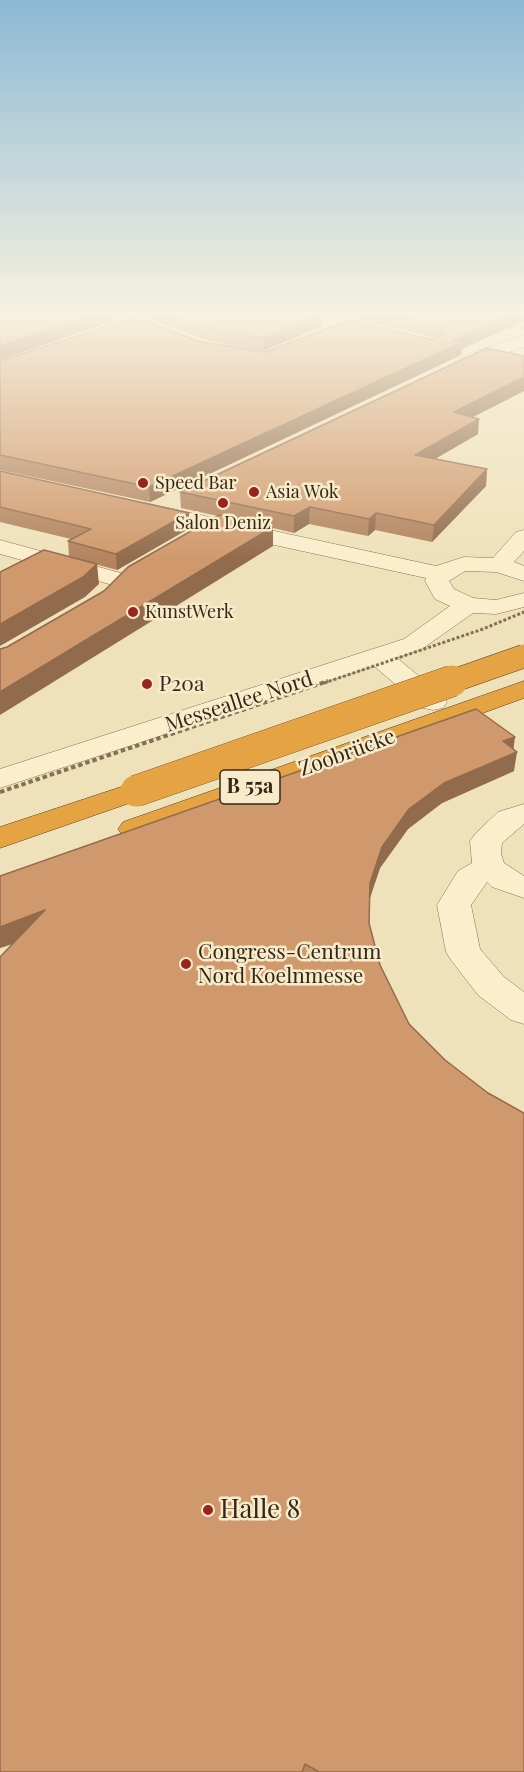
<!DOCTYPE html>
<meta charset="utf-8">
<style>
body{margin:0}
canvas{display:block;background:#efe1ba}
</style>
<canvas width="524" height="1772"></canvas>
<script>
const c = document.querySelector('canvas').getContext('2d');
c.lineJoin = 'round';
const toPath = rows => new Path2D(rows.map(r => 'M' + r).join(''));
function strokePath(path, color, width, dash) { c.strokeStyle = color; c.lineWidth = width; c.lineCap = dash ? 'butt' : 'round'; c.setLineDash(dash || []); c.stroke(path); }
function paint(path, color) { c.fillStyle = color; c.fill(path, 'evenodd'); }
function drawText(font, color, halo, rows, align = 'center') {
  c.font = font + ' "Playfair Display",serif'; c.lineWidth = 5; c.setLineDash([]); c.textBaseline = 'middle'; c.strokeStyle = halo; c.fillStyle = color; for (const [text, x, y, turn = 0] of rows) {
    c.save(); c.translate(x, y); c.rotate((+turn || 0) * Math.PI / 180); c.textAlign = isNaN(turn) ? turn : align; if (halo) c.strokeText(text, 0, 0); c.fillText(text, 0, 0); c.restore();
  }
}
const minor = toPath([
 [102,312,124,312,175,331,177,335,169,340,163,339,104,315,102,312],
 [286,312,314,312,392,330,394,334,386,339,288,315,286,312],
 [524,336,524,347,485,360,460,372,454,373,445,368,473,352,524,336],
 [145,503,436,566,464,557,493,558,516,532,524,530,524,551,514,562,524,566,524,581,496,572,465,571,449,581,454,589,473,598,496,600,524,593,524,607,496,614,473,613,422,649,397,658,443,696,447,702,443,708,433,710,423,708,374,666,0,788,0,769,404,639,450,606,435,599,425,581,426,578,137,515,134,510,137,505,145,503],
 [0,540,128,575,132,580,128,585,120,587,0,554,0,540],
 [524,804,524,824,502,843,501,854,504,863,524,876,524,898,492,887,487,882,471,905,480,949,504,977,524,992,524,1024,511,1020,478,995,451,960,446,952,437,905,458,871,472,863,470,841,475,834,498,812,524,804]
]);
const highway = toPath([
 [524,681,524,698,145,836,134,838,123,836,118,829,123,822,524,681],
 [136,782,147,785,151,791,147,797,0,848,0,827,136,782]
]);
const pathBridgeFar1 = toPath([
 [324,683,483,629,524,612]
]);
const pathBridge = toPath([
 [0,792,328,681]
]);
const highwayBridgeFar1 = toPath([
 [447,683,524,656]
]);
const highwayBridge = toPath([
 [136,791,452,681]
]);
const wall = toPath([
 [130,312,317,312,323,326,263,351,210,341],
 [325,312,524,312,462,349,461,355,150,502,0,470,0,361,198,341,265,352,433,340,436,338],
 [524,391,473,417,478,434,435,459,487,469,486,486,432,542,375,530,368,536,309,524,294,533,273,528,273,546,7,647,104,591,218,516,181,508,180,492],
 [0,471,190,528,117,570,69,557,68,541,71,539,0,522],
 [513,749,514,771,442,803,408,829,380,868,369,900,369,923,524,1772,0,1772,13,944,0,948,0,876]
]);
const shadedWall = toPath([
 [102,312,113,312,113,321,0,360,0,346],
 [519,312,524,312,524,321,462,349,461,355,150,502,149,487,453,340],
 [323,313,323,326,263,351,263,338],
 [524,372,524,391,453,427,454,412],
 [479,419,478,434,414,471,415,455],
 [487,469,486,486,432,542,434,525],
 [310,507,309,524,294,533,294,516],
 [189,513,190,528,117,570,116,554],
 [376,513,375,530,368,536,369,519],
 [273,527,273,546,0,715,0,692],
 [97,564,99,584,85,597,0,646,0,624],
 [515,737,513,753,517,752,514,771,442,803,408,829,380,868,368,904,370,883,382,847,409,809,503,741],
 [45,910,48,931,0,948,0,927]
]);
const building = toPath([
 [0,312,102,312,0,346,0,312],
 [163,312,317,312,323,313,263,338,209,328,163,312],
 [379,312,519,312,453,340,462,342,149,487,0,455,0,361,134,317,198,341,265,352,349,320,433,340,444,333,441,326,379,312],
 [487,348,524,356,524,377,454,412,479,419,415,455,487,469,434,525,376,513,369,519,310,507,294,516,180,492,487,348],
 [0,471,189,513,116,554,68,541,91,529,0,507,0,471],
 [219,515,273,527,0,692,0,649,7,647,104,591,128,567,219,515],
 [44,550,97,564,83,577,0,624,0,572,44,550],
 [476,709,515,737,503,741,517,752,444,783,409,809,382,847,370,883,369,923,380,965,409,1024,445,1060,488,1093,524,1113,524,1772,319,1772,305,1764,302,1772,0,1772,0,957,45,910,0,927,0,876,476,709]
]);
const markers = [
 [143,483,6,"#982321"],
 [254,492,6,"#982321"],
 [223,503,6,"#982321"],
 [133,612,6,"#982321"],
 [147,684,6,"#982321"],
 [186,964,6,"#982321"],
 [208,1510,6,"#982321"]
];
const farPoinames = [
 ["Speed Bar",155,483],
 ["Asia Wok",266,492],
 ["Salon Deniz",223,523,"center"],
 ["KunstWerk",145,612]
];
const shields = [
 [250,787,60]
];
const shieldNames = [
 ["B 55a",250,787]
];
const poiNames = [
 ["P20a",159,684],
 ["Congress-Centrum",198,952],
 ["Nord Koelnmesse",198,976]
];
const streetNames = [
 ["Messeallee Nord",239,702,-18],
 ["Zoobrücke",347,753,-20]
];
const nearPoinames = [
 ["Halle 8",220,1510]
];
strokePath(minor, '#867054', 1);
strokePath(highway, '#533e29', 1);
paint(minor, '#faeecd');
paint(highway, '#e6a343');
strokePath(highwayBridgeFar1, '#533e29', 24, []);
strokePath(highwayBridge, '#533e29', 32, []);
strokePath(pathBridgeFar1, '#867054', 3, [3, 2]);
strokePath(pathBridge, '#867054', 4, [4.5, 3]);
strokePath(highwayBridgeFar1, '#e6a343', 23);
strokePath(highwayBridge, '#e6a343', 31);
paint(wall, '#b3845e');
paint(shadedWall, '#926b4c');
paint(building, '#d0996d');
strokePath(building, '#926b4c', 1.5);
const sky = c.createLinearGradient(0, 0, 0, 560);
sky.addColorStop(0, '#8bb8d4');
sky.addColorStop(0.56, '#f8f2e0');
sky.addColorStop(1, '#f8f2e000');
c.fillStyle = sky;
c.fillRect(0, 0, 524, 560);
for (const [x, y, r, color] of markers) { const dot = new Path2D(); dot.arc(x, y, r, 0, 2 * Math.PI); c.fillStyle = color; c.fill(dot); strokePath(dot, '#f7ebc9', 2); }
drawText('18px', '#34271a', '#f7ebc9', farPoinames, 'left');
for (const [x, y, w] of shields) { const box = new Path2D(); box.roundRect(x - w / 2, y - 17, w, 34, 4.5); c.fillStyle = '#f7ebc9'; c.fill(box); strokePath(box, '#34271a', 1.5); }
drawText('bold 20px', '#34271a', null, shieldNames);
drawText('21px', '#34271a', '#f7ebc9', poiNames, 'left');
drawText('21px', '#34271a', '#f7ebc9', streetNames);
drawText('26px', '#34271a', '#f7ebc9', nearPoinames, 'left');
</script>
